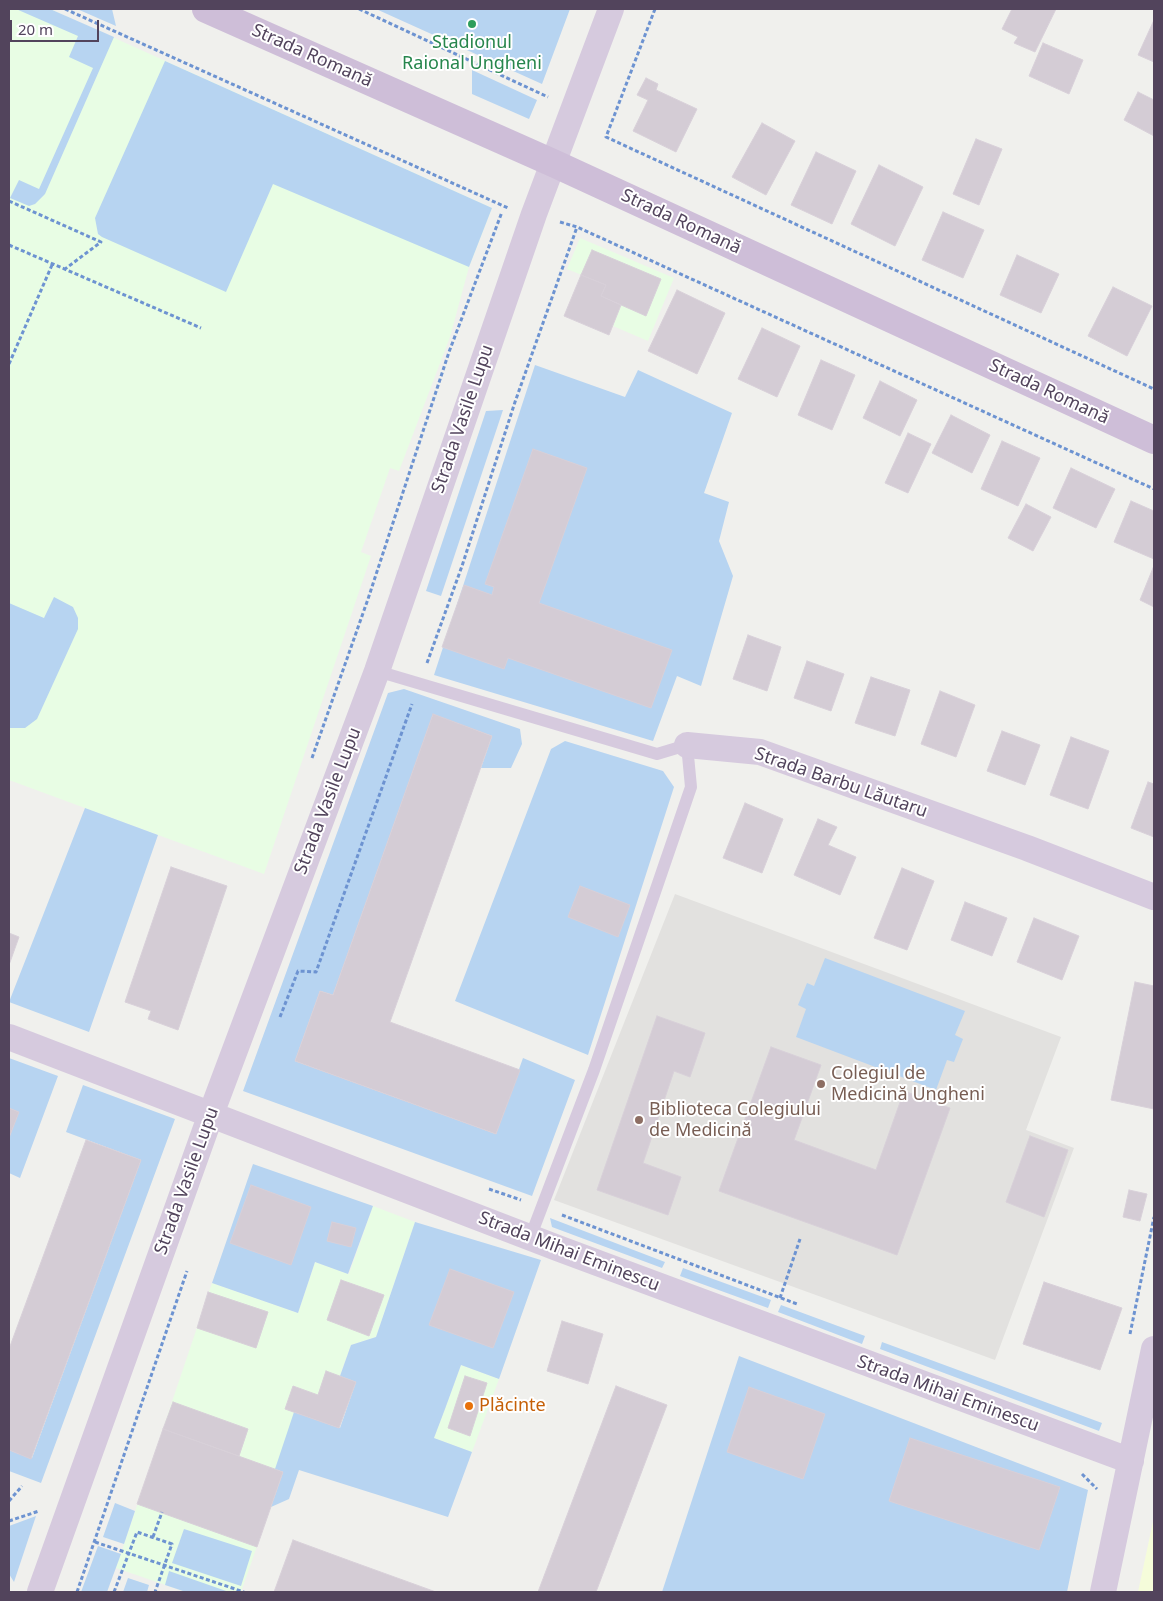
<!DOCTYPE html>
<meta charset="utf-8">
<style>
body{margin:0}
#map{position:relative;width:1163px;height:1601px;overflow:hidden;background:#f0f0ed;font-family:"Noto Sans",sans-serif}
canvas{display:block}
.frame{position:absolute;inset:0;border:10px solid #52445c;pointer-events:none}
.scale{position:absolute;left:10px;top:20px;width:89px;height:22px;box-sizing:border-box;border:2px solid #52445c;border-top:0;padding-left:6px;font-size:15px;line-height:18px;white-space:nowrap;color:#52445c;-webkit-text-stroke:4px #fff;paint-order:stroke}
</style>
<div id="map">
<canvas width="1163" height="1601"></canvas>
<div class="frame"></div>
<div class="scale">20 m</div>
</div>
<script>
const c = document.querySelector('canvas').getContext('2d');
c.lineJoin = 'round';
function paint(path, color) { c.fillStyle = color; c.fill(path, 'evenodd'); }
const toPath = rows => new Path2D(rows.map(r => 'M' + r).join(''));
function strokePath(path, color, width, dash) { c.strokeStyle = color; c.lineWidth = width; c.lineCap = dash ? 'butt' : 'round'; c.setLineDash(dash || []); c.stroke(path); }
function drawText(font, color, halo, rows, align = 'center') {
  c.font = font + ' "Noto Sans",sans-serif'; c.lineWidth = 4; c.setLineDash([]); c.textBaseline = 'middle'; c.strokeStyle = halo; c.fillStyle = color; for (const [text, x, y, turn = 0] of rows) {
    c.save(); c.translate(x, y); c.rotate((+turn || 0) * Math.PI / 180); c.textAlign = isNaN(turn) ? turn : align; if (halo) c.strokeText(text, 0, 0); c.fillText(text, 0, 0); c.restore();
  }
}
const commercial = toPath([
 [9,9,50,9,492,208,469,267,450,337,399,471,390,468,361,552,371,556,264,874,9,780],
 [580,238,674,278,648,341,613,326,621,305,601,296,606,285,567,269],
 [373,1206,415,1222,376,1337,351,1345,340,1375,356,1382,339,1428,295,1412,276,1469,283,1472,241,1592,186,1592,116,1568,212,1283,298,1313,315,1262,349,1274],
 [461,1365,499,1379,472,1452,434,1438]
]);
const education = toPath([
 [675,894,1061,1037,1026,1130,1074,1148,995,1360,554,1200]
]);
const medical = toPath([
 [1154,1517,1154,1592,1138,1592]
]);
const green = toPath([
 [16,9,50,9,114,37,45,194,35,204,29,206,10,198,19,180,39,189,93,68,69,57,78,36],
 [77,9,112,9,116,26],
 [376,9,570,9,542,84],
 [165,61,492,208,469,267,273,184,226,292,102,237,98,234,95,218],
 [472,70,537,100,529,119,472,94],
 [535,365,625,397,638,370,732,413,704,493,729,502,719,541,733,576,701,686,677,676,653,741,434,675],
 [503,410,441,596,426,591,486,411],
 [54,597,73,607,78,618,78,629,37,719,25,728,9,728,9,603,44,618],
 [404,689,520,729,522,744,511,768,481,768,492,736,433,715,333,995,320,991,295,1061,496,1134,523,1058,575,1080,532,1196,243,1091,388,693],
 [565,741,663,771,674,787,588,1055,455,1001,551,749],
 [85,808,158,835,89,1032,9,1002],
 [825,958,965,1011,955,1035,963,1039,954,1062,947,1060,936,1090,796,1037,806,1009,798,1005,807,983,814,986],
 [9,1058,58,1076,20,1178,9,1173,9,1138,18,1112,9,1108],
 [83,1085,175,1119,41,1483,9,1471,9,1450,32,1458,141,1160,66,1132],
 [253,1164,373,1206,348,1274,315,1262,298,1313,212,1283],
 [550,1218,665,1262,662,1268,552,1227],
 [415,1222,541,1260,499,1379,461,1365,445,1409,434,1438,472,1452,448,1517,299,1470,289,1499,271,1507,283,1472,275,1469,294,1412,340,1428,356,1382,340,1376,351,1345,376,1337],
 [683,1268,771,1300,768,1308,680,1276],
 [781,1305,865,1336,862,1344,778,1312],
 [882,1342,1102,1423,1099,1431,880,1349],
 [739,1356,1088,1490,1067,1592,662,1592],
 [115,1503,135,1511,124,1544,103,1537],
 [36,1516,14,1582,9,1574,9,1526],
 [184,1529,252,1551,241,1586,172,1563],
 [98,1546,121,1554,107,1592,81,1592],
 [169,1571,229,1592,186,1592,165,1585],
 [128,1578,149,1585,147,1592,123,1592]
]);
const building = toPath([
 [1012,9,1056,9,1035,52,1014,43,1018,37,1002,29,1012,9],
 [1154,20,1154,62,1138,55,1154,20],
 [1043,43,1083,60,1069,94,1029,76,1043,43],
 [646,78,658,84,656,90,697,109,676,152,633,131,648,100,637,95,646,78],
 [1138,92,1154,100,1154,136,1124,120,1138,92],
 [762,123,795,141,766,195,732,177,762,123],
 [976,139,1002,149,979,205,953,194,976,139],
 [816,152,856,171,832,224,791,205,816,152],
 [879,165,923,187,895,246,851,224,879,165],
 [943,212,984,230,963,278,922,260,943,212],
 [592,250,661,279,646,316,601,296,606,285,581,275,592,250],
 [1017,255,1059,274,1041,313,1000,295,1017,255],
 [581,275,606,285,601,296,621,305,609,335,564,316,581,275],
 [1113,287,1152,306,1127,356,1088,336,1113,287],
 [677,290,725,313,697,374,648,351,677,290],
 [762,328,800,346,777,397,738,379,762,328],
 [821,360,855,375,832,430,798,415,821,360],
 [880,381,917,400,900,436,863,418,880,381],
 [951,415,990,435,972,473,932,453,951,415],
 [908,433,931,444,908,493,885,483,908,433],
 [1002,441,1040,458,1018,506,981,489,1002,441],
 [533,449,587,468,539,603,672,650,651,708,508,658,504,669,442,647,464,585,492,595,494,587,485,584,533,449],
 [1071,468,1115,489,1096,528,1053,508,1071,468],
 [1131,501,1154,511,1154,559,1114,542,1131,501],
 [1026,504,1051,517,1033,551,1008,538,1026,504],
 [1153,568,1154,568,1154,607,1140,600,1153,568],
 [748,635,781,647,767,691,733,679,748,635],
 [807,661,844,674,831,711,794,698,807,661],
 [871,677,910,690,895,736,855,723,871,677],
 [940,691,975,705,956,757,921,744,940,691],
 [433,714,492,736,390,1022,520,1070,496,1134,295,1061,320,991,333,995,433,714],
 [1002,731,1040,745,1025,785,987,771,1002,731],
 [1071,737,1109,751,1088,809,1050,795,1071,737],
 [1148,782,1154,784,1154,837,1131,828,1148,782],
 [745,803,783,819,762,873,723,858,745,803],
 [818,819,837,827,828,845,856,857,840,895,794,875,818,819],
 [171,867,227,886,178,1030,148,1019,151,1011,125,1002,171,867],
 [902,868,934,881,907,950,874,938,902,868],
 [580,886,630,905,618,937,568,917,580,886],
 [965,902,1007,918,992,956,951,940,965,902],
 [1034,918,1079,936,1062,980,1017,962,1034,918],
 [9,933,19,937,9,965,9,933],
 [1135,982,1154,986,1154,1109,1111,1100,1135,982],
 [657,1016,705,1033,690,1077,674,1071,643,1163,681,1177,668,1215,597,1190,657,1016],
 [771,1047,821,1065,794,1140,876,1170,904,1091,950,1108,897,1255,719,1191,771,1047],
 [9,1108,19,1112,9,1138,9,1108],
 [1030,1136,1068,1150,1044,1217,1006,1202,1030,1136],
 [86,1140,141,1160,31,1459,9,1450,9,1349,86,1140],
 [251,1185,311,1207,291,1265,230,1243,251,1185],
 [1129,1190,1147,1194,1140,1221,1123,1217,1129,1190],
 [332,1222,356,1228,351,1247,327,1241,332,1222],
 [450,1269,514,1292,493,1348,429,1325,450,1269],
 [341,1280,384,1295,369,1336,327,1320,341,1280],
 [1044,1282,1122,1308,1100,1370,1023,1344,1044,1282],
 [208,1292,268,1312,256,1348,197,1328,208,1292],
 [562,1321,603,1334,588,1384,547,1371,562,1321],
 [326,1371,356,1382,339,1428,285,1409,293,1386,318,1395,326,1371],
 [465,1376,487,1383,470,1436,448,1428,465,1376],
 [616,1386,667,1405,596,1592,538,1592,616,1386],
 [749,1387,825,1414,803,1479,727,1452,749,1387],
 [173,1402,248,1429,239,1456,163,1429,173,1402],
 [163,1429,283,1472,257,1547,137,1504,163,1429],
 [910,1438,1060,1487,1039,1550,889,1501,910,1438],
 [293,1540,353,1562,436,1592,274,1592,293,1540]
]);
const path = toPath([
 [65,9,508,208],
 [359,9,548,97],
 [655,9,606,137,1154,389],
 [9,201,101,242,65,269],
 [560,222,577,227,1154,489],
 [9,245,201,328],
 [9,364,52,265],
 [427,663,462,566,515,402,577,227],
 [312,758,368,599,449,352,502,212],
 [280,1017,298,971,316,972,412,704],
 [489,1189,521,1200],
 [562,1215,797,1304],
 [780,1298,800,1239],
 [1130,1334,1154,1217],
 [1082,1474,1097,1489],
 [9,1501,22,1486],
 [9,1521,39,1511],
 [153,1537,162,1512],
 [95,1542,244,1592],
 [77,1592,187,1271],
 [114,1592,137,1532,172,1544,155,1592]
]);
const service = toPath([
 [377,671,657,754,687,745,691,787,594,1070,530,1238]
]);
const minor = toPath([
 [687,745,760,752,1027,848,1154,897],
 [9,1037,560,1249,1131,1461],
 [40,1592,211,1114,377,671,534,214,611,9],
 [1103,1592,1154,1349]
]);
const secondary = toPath([
 [206,9,553,163,1154,440]
]);
const markers = [
 [472,24,5,"#2e9e5b"],
 [821,1084,5,"#8d6e63"],
 [639,1120,5,"#8d6e63"],
 [469,1406,5,"#e8710a"]
];
const leisureNames = [
 ["Stadionul",472,43],
 ["Raional Ungheni",472,64]
];
const streetNames = [
 ["Strada Romană",312,56,24],
 ["Strada Romană",681,222,25],
 ["Strada Romană",1049,392,25],
 ["Strada Vasile Lupu",463,419,-71],
 ["Strada Barbu Lăutaru",841,783,19],
 ["Strada Vasile Lupu",328,801,-69],
 ["Strada Vasile Lupu",187,1181,-70],
 ["Strada Mihai Eminescu",569,1252,21],
 ["Strada Mihai Eminescu",948,1394,20]
];
const educationNames = [
 ["Colegiul de",831,1074],
 ["Medicină Ungheni",831,1095],
 ["Biblioteca Colegiului",649,1110],
 ["de Medicină",649,1131]
];
const foodNames = [
 ["Plăcinte",479,1406]
];
paint(commercial, '#e8fde4');
paint(education, '#e2e1df');
paint(medical, '#f5fcda');
paint(green, '#b7d4f1');
paint(building, '#d4ccd5');
strokePath(building, '#d8d0d9', 1);
strokePath(path, '#6d93d1', 3, [4, 2.5]);
strokePath(service, '#d6cade', 12);
strokePath(minor, '#d6cade', 26);
strokePath(secondary, '#cebed8', 28);
for (const [x, y, r, color] of markers) { const dot = new Path2D(); dot.arc(x, y, r, 0, 2 * Math.PI); c.fillStyle = color; c.fill(dot); strokePath(dot, '#fff', 2); }
drawText('18px', '#27864d', '#fff', leisureNames);
drawText('18px', '#52445c', '#fff', streetNames);
drawText('18px', '#785e54', '#fff', educationNames, 'left');
drawText('18px', '#c56008', '#fff', foodNames, 'left');
</script>
